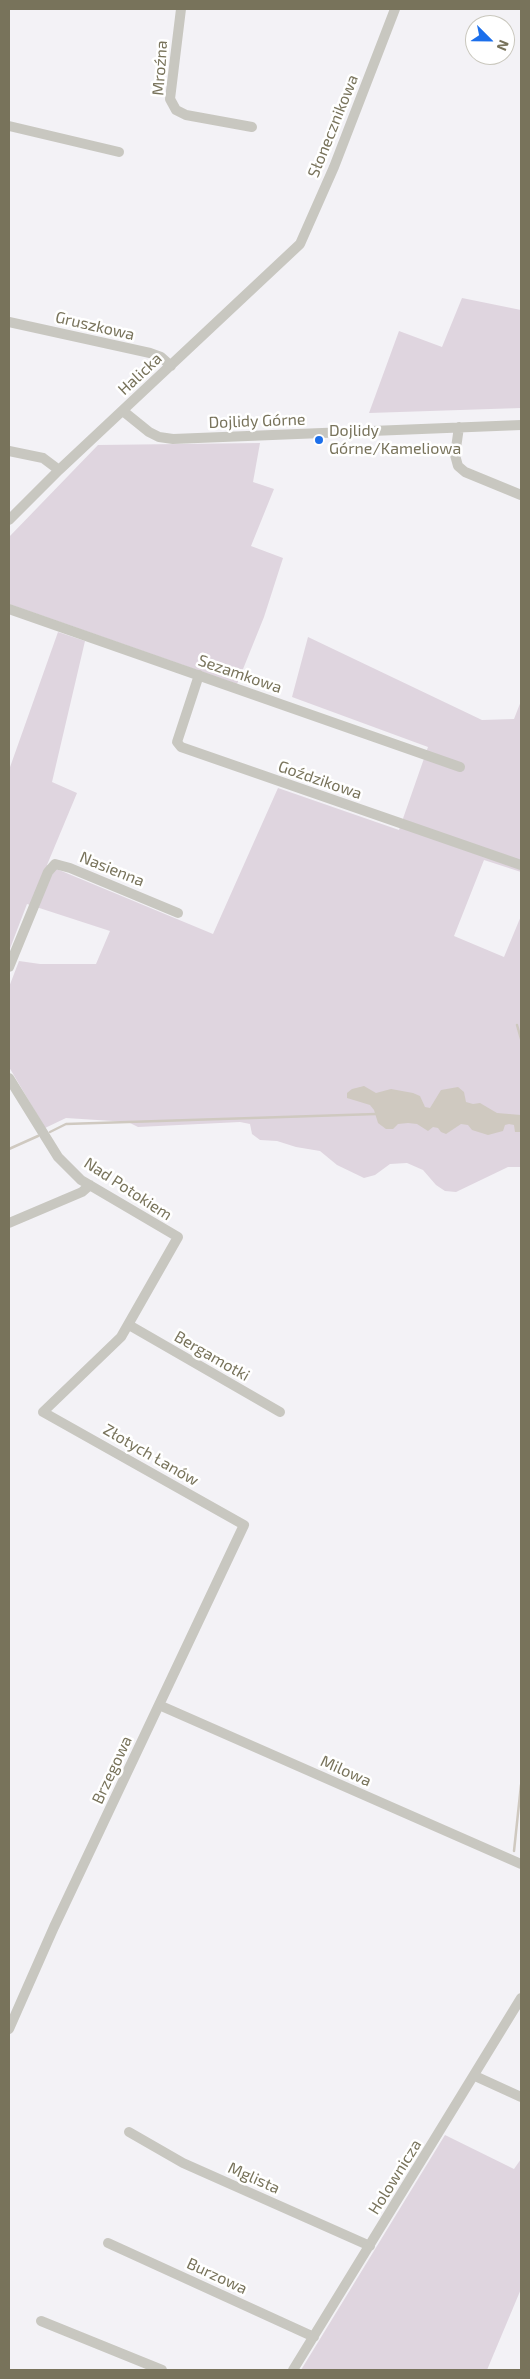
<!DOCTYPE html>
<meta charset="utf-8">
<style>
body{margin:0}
#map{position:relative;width:530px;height:2379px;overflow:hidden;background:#f3f2f6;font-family:"Exo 2",sans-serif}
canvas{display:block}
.frame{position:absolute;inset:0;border:10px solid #78735b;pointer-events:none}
.north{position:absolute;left:465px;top:15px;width:50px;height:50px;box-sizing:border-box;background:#fff;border:1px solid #c9c7bd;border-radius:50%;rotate:113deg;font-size:14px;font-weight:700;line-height:20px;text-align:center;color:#78735b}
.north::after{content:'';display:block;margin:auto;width:18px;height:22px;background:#1c6feb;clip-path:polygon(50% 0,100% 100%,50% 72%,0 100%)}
</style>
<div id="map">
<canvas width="530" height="2379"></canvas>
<div class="frame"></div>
<div class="north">N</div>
</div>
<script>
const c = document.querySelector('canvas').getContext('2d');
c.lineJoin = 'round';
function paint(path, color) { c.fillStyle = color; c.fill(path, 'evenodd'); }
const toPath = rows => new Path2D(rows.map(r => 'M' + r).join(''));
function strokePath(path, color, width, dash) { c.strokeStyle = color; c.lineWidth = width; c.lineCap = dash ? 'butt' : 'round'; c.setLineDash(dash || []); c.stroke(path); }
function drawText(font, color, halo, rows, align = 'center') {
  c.font = font + ' "Exo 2",sans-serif'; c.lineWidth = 5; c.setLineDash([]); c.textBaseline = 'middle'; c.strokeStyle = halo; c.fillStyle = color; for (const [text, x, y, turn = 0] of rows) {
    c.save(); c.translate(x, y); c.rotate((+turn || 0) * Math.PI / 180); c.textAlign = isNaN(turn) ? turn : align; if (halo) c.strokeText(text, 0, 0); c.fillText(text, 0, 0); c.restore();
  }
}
const green = toPath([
 [462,298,521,310,521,408,369,413,399,331,442,347],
 [260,443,253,482,274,489,251,546,283,558,264,617,237,684,9,604,9,537,98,445],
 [58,632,85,641,52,782,77,793,47,865,213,934,278,788,399,830,428,747,292,697,308,637,482,720,514,719,521,701,521,872,484,860,454,936,504,957,521,916,521,1167,508,1167,456,1192,445,1191,436,1185,423,1170,407,1163,390,1164,375,1175,364,1178,337,1165,320,1151,296,1147,277,1141,260,1140,252,1134,250,1124,240,1122,138,1127,128,1122,66,1118,45,1128,9,1067,9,987,19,961,40,964,96,964,110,931,27,904,9,951,9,770],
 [445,2135,514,2169,521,2159,521,2289,487,2370,301,2370]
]);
const water = toPath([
 [364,1086,376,1093,391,1089,413,1093,420,1096,425,1107,430,1108,441,1090,458,1087,464,1092,466,1102,473,1104,480,1103,497,1113,521,1115,521,1132,515,1132,514,1125,509,1124,505,1125,503,1131,488,1135,472,1130,468,1125,461,1124,446,1134,441,1132,438,1128,433,1127,428,1131,417,1124,408,1123,398,1124,393,1129,386,1129,378,1123,374,1110,370,1105,347,1098,347,1093,352,1089]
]);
const stream = toPath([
 [517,1025,521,1039],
 [50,1132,66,1124,376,1114],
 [9,1149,38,1136],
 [514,1851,521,1785]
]);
const minor = toPath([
 [181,9,170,99,176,110,186,115,252,127],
 [9,126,119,152],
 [9,322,150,353,161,357,171,366],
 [123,411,149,432,159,437,173,439,521,425],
 [459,427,455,455,458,466,465,472,521,495],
 [9,451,43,458,59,470],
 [9,520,59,470,300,244,334,167,395,9],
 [9,609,460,767],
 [199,675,177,742,181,747,521,865],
 [9,967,48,872,55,864,70,868,178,913],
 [9,1078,58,1157,81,1180,178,1237,121,1337,43,1412,244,1525,54,1927,9,2029],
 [9,1223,82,1192,90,1185],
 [129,1325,280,1412],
 [159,1705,521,1864],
 [475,2076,521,2097],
 [129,2132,183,2163,370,2246],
 [108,2243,314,2337],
 [41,2321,162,2370],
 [293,2370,521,1998]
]);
const markers = [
 [319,440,5,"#1c6feb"]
];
const streetNames = [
 ["Mroźna",160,68,-86],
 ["Słonecznikowa",333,126,-68],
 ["Gruszkowa",95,326,13],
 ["Halicka",140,374,-43],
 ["Dojlidy Górne",257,421,-2],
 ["Sezamkowa",240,674,19],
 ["Goździkowa",320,780,19],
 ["Nasienna",112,869,22],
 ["Nad Potokiem",128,1189,33],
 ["Bergamotki",212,1356,30],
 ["Złotych Łanów",151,1455,30],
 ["Brzegowa",112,1770,-65],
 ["Milowa",346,1771,24],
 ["Holownicza",395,2177,-58],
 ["Mglista",254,2178,24],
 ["Burzowa",217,2276,25]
];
const poiNames = [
 ["Dojlidy",329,431],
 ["Górne/Kameliowa",329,449]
];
paint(green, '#dfd5df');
paint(water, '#cfc9c0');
strokePath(stream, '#cfc9c0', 2.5);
strokePath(minor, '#c8c7c0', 10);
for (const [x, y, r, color] of markers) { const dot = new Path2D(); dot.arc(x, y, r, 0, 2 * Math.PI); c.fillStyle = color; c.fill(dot); strokePath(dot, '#fff', 2); }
drawText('16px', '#78735b', '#fff', streetNames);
drawText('16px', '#78735b', '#fff', poiNames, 'left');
</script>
